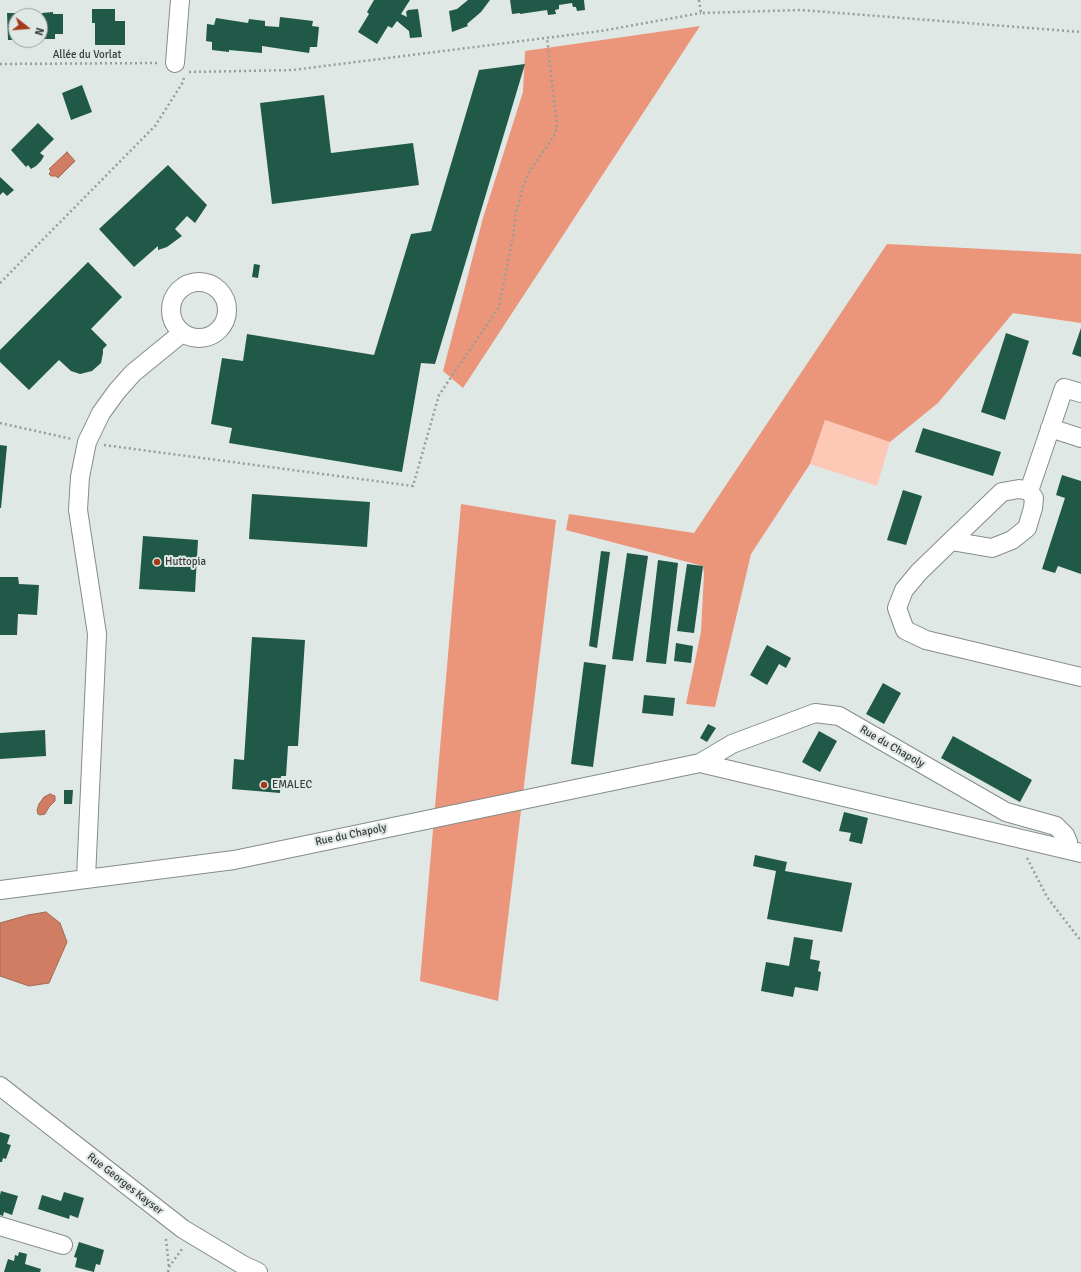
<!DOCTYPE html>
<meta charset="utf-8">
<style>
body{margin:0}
#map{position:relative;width:1081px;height:1272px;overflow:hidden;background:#dfe8e5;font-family:Signika,sans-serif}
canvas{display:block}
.north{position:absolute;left:8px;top:8px;width:40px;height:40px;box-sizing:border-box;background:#dfe8e5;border:1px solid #9ca3a1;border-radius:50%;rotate:107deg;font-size:11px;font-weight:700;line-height:16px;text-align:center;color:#383c3a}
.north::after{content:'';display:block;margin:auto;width:14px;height:18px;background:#a33c18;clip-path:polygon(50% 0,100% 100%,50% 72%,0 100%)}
</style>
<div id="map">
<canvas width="1081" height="1272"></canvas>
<div class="north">N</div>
</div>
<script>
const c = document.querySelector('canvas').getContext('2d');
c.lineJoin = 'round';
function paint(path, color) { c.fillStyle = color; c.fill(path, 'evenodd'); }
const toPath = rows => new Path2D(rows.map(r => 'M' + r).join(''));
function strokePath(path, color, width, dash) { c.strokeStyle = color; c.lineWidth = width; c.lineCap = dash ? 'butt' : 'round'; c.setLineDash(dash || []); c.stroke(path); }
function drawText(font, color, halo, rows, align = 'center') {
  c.font = font + ' Signika,sans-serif'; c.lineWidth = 4; c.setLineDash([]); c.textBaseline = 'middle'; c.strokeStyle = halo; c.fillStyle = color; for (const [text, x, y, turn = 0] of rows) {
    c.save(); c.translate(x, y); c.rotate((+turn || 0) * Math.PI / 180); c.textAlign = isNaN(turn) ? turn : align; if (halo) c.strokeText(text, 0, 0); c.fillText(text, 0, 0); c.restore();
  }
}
const green = toPath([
 [825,420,890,442,877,486,810,464]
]);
const forest = toPath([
 [700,26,463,388,443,371,483,218,523,92,525,51],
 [887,244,1081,254,1081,323,1013,313,938,403,890,442,825,420,810,464,751,554,715,707,686,704,701,632,704,574,703,566,566,530,569,514,694,533],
 [461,504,556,520,498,1001,420,981]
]);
const water = toPath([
 [67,152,75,161,58,178,56,176,51,176,49,174,51,171,49,169,67,152],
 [50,794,55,796,55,801,49,807,45,814,40,815,38,814,37,810,39,804,44,797,50,794],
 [46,912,60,923,67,942,49,983,29,986,0,976,0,923,28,915,46,912]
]);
const building = toPath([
 [374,0,410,0,401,14,407,17,406,12,408,10,418,9,422,37,410,38,409,31,397,21,392,28,388,26,377,44,358,32,369,14,367,12],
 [468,0,490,0,481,12,467,24,468,26,452,32,449,11,457,9],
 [510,0,584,0,585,10,577,11,576,7,573,7,572,3,559,5,559,9,555,10,556,14,548,15,547,10,520,14,520,13,512,14],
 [92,9,115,9,115,21,125,21,125,45,95,45,95,23,92,23],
 [53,12,53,14,63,14,63,34,55,34,55,39,40,39,40,16,42,16,42,13],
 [7,13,19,13,19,16,16,16,16,40,8,40],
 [280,17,313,21,312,26,319,27,317,47,310,47,309,53,262,46,262,53,229,50,229,52,212,50,212,42,206,41,207,24,214,25,216,18,248,23,249,19,265,21,265,26,279,27],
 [525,64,435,364,421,363,402,472,229,443,232,428,211,424,222,358,243,361,247,334,374,355,411,234,431,231,479,70],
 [82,85,92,112,71,120,62,93],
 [324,95,331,153,413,143,419,185,272,204,260,103],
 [38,123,54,139,40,153,44,156,41,161,36,166,31,169,28,165,26,167,11,150],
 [168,165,207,205,195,223,187,216,175,229,182,236,167,247,158,250,158,246,134,267,99,229],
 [0,177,14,190,7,196,3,192,0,195],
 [88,262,122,297,91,329,107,345,103,349,103,353,101,363,92,371,80,374,71,371,59,360,29,390,0,362,0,350],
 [254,264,260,265,258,278,252,277],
 [1081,328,1081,357,1072,354],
 [1006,333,1029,341,1005,420,981,412],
 [923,428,1001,452,993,476,915,452],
 [0,445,7,446,1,508,0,508],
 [1062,475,1081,481,1081,574,1058,566,1055,573,1042,569,1065,498,1056,495],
 [903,490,922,496,906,545,887,540],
 [252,494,370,502,367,547,249,539],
 [143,536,198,540,195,592,139,589],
 [601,551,610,552,597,648,589,646],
 [627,553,648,556,633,661,612,659],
 [658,560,678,563,666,664,646,662],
 [687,564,703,566,694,633,677,631],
 [0,577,18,577,19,584,39,585,37,615,18,614,17,635,0,635],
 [252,637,305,640,298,746,288,746,286,776,281,776,280,793,232,789,234,759,244,760],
 [676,643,693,646,691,663,674,661],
 [767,645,791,658,786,668,779,664,767,685,750,675],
 [584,662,606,665,593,767,571,764],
 [883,683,901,693,884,724,866,714],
 [644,695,675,698,673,716,642,713],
 [708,724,716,728,707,742,700,738],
 [45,730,46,756,0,759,0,733],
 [819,731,837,741,820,772,802,762],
 [953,736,1032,780,1020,802,941,758],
 [64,790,73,790,72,804,64,804],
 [844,812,868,818,862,844,849,841,851,833,839,831],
 [755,855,787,862,785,871,852,883,842,932,767,919,776,871,753,866],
 [794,937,813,940,810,959,820,961,818,971,821,972,818,991,795,987,793,997,761,991,766,962,789,966],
 [0,1132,10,1135,7,1144,11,1145,6,1159,3,1158,2,1162,0,1162],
 [1,1191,18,1196,12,1215,4,1212,3,1216,0,1215,0,1195],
 [64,1192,84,1198,78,1218,70,1215,69,1219,38,1209,42,1195,61,1201],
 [79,1242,104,1250,100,1265,96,1264,94,1272,75,1267,77,1258,74,1257],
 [19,1252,27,1254,25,1264,41,1269,40,1272,4,1272,8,1259,14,1261,15,1255,18,1256]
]);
const path = toPath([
 [699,0,701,13,801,10,1081,32],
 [0,64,159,63],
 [189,72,293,70,601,31,701,13],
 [0,283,155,126,183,82,184,76],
 [0,423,72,439],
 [104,445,413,486,439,395,499,307,513,236,516,214,523,187,529,172,554,136,557,128,547,38],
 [1027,858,1047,897,1081,941],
 [166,1239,169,1267],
 [168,1272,169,1267,182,1249]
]);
const minor = toPath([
 [175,63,180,0],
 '171 310a28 28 0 1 1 56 0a28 28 0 1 1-56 0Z',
 [1050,428,1081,438],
 [1029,491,1064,388,1081,393],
 [951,541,992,548,1012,540,1027,528,1033,508,1034,498,1029,491,1019,489,1002,492,951,541,919,572,904,590,897,608,905,630,926,640,1081,677],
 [700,763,1081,853],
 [86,878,97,634,78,510,80,477,87,442,101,413,117,391,133,373,182,333],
 [0,890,234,860,700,763,732,744,815,713,839,716,1006,812,1056,826,1065,835,1068,842,1068,850],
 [0,1086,183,1229,243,1265,258,1272],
 [0,1226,63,1245]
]);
const markers = [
 [157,562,4,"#a33c18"],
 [264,785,4,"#a33c18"]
];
const streetNames = [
 ["Allée du Vorlat",87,55],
 ["Rue du Chapoly",892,747,30],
 ["Rue du Chapoly",351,835,-12],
 ["Rue Georges Kayser",125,1184,38]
];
const poiNames = [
 ["Huttopia",165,562],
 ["EMALEC",272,785]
];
paint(green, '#fec8b7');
paint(forest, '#eb957a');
paint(water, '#d07d63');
strokePath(water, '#a26a57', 1);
paint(building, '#215948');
strokePath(minor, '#858d89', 20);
strokePath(path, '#969d9a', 2.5, [2, 3]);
strokePath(minor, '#fff', 18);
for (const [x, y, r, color] of markers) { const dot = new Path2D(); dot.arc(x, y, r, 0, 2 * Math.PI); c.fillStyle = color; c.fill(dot); strokePath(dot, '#dfe8e5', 1.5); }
drawText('11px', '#383c3a', '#dfe8e5', streetNames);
drawText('11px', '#383c3a', '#dfe8e5', poiNames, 'left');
</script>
